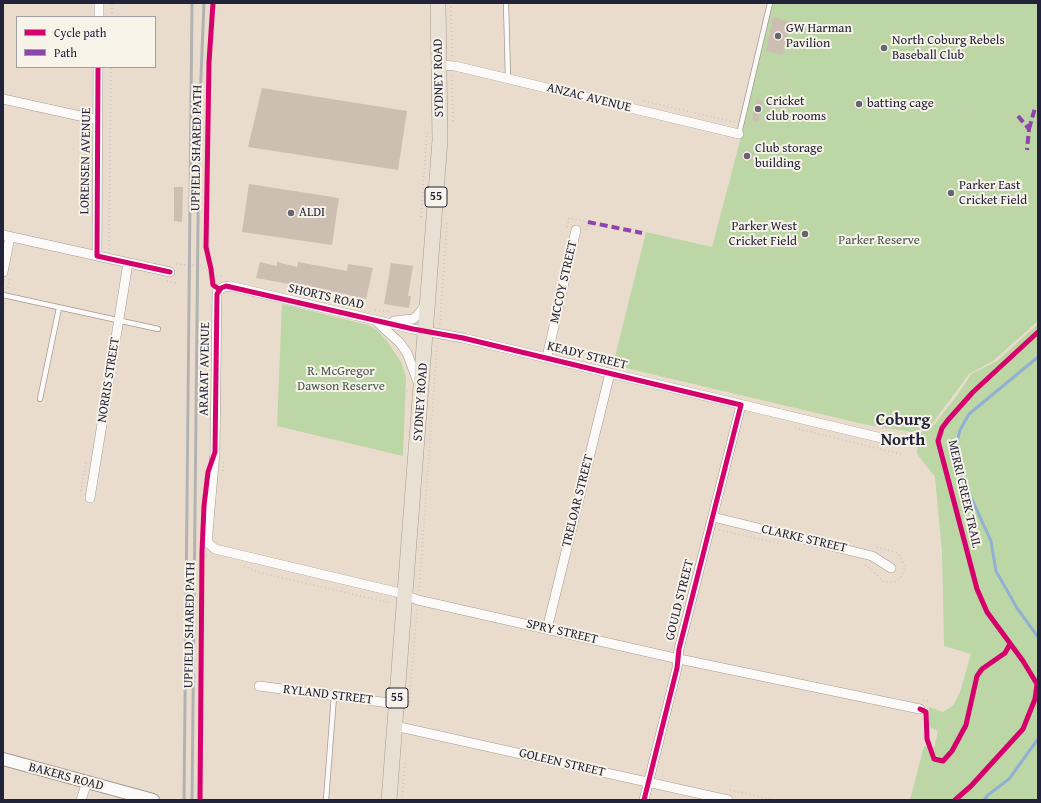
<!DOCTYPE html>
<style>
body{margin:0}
#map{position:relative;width:1041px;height:803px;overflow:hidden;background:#e9dccd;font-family:"Gentium Book Plus",serif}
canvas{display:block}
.frame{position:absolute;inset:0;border:4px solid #22223b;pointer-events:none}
.legend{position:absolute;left:16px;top:16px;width:140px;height:52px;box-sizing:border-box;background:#f7f3e8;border:1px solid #a29fa3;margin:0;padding:5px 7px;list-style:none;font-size:12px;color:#22223b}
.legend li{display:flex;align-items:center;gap:8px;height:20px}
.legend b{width:20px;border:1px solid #a29fa3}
</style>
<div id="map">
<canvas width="1041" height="803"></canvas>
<div class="frame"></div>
<ul class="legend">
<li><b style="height:5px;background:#d6006c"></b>Cycle path</li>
<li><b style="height:5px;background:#8e44ad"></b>Path</li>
</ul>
</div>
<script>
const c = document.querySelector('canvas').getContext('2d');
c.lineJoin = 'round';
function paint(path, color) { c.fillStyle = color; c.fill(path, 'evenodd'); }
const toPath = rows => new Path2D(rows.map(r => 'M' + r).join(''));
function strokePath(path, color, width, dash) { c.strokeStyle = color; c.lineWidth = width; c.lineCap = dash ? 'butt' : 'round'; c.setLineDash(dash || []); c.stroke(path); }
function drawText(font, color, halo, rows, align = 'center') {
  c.font = font + ' "Gentium Book Plus",serif'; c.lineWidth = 4; c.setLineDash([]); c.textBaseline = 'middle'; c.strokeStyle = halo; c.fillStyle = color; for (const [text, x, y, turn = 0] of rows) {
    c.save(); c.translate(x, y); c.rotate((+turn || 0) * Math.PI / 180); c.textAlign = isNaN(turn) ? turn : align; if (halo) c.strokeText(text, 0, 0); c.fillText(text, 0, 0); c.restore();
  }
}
const green = toPath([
 [771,3,1038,3,1038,321,993,361,969,374,932,424,917,431,911,432,863,424,613,365,646,232,712,247,744,126],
 [282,304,368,325,377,330,387,341,401,362,406,377,403,456,277,426],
 [1038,324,1038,800,910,800,924,746,934,748,938,731,929,727,929,707,943,712,953,706,960,692,971,654,944,646,942,552,935,477,917,454,918,434,934,425,958,394,971,374,997,361]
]);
const stream = toPath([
 [1038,357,969,414,960,430,953,458,991,541,996,571,1017,608,1038,637],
 [984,800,988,795,1009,779,1038,739]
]);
const building = toPath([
 [773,17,791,22,783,55,766,51],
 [262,88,407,111,398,170,248,147],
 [757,99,763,101,758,122,752,121],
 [743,150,754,153,752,161,741,159],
 [249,184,339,198,332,245,242,232],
 [174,187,183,187,182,222,174,221],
 [260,262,277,266,277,262,297,267,298,262,347,271,348,264,373,268,366,299,301,284,300,286,256,278],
 [391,263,413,266,408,296,411,296,409,308,384,304]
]);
const path = toPath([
 [451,3,452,58],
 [112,17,112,3],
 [452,76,453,124],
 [770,76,786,80,787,91,790,97,796,101,881,115,918,105,966,109,1010,117,1027,114,1035,108,1038,103],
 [644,101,734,122],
 [760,117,765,118],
 [748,125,762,128,780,58,783,59,791,17,800,3],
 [421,217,427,131],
 [567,227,569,218,588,222,586,232],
 [109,249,111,67],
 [176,264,202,266,213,275,223,277],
 [167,281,175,283,175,279],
 [8,288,10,278],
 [375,310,391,312],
 [296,311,311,329,315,344,324,356,338,365,350,380,369,386,383,385,408,391],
 [3,312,5,302],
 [440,324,447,221],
 [373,386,387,402,390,434,404,449],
 [874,426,938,441],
 [795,428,901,454],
 [223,471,224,461],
 [81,491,86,461],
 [719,530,782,544],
 [202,554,208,556],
 [865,565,870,568,884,582,894,582,902,576,905,567,898,553,876,547],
 [244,566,257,572,391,603],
 [419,591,437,347],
 [923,700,928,701,928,704],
 [409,706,417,608],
 [730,790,776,800],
 [402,800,405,762]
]);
const service = toPath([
 [506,3,508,78],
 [739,134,770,3],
 [3,295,158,329],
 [40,399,59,308],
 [326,800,334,696]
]);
const minor = toPath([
 [99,17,99,3],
 [439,65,455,66,739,134],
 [3,99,98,120],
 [3,235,170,272],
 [97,256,98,67],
 [3,272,10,237],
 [376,321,400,343,407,353,418,382],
 [394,321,413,319,418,315,426,304],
 [547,357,576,230],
 [894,441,463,338,413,329,230,286,223,287,217,292,215,452,208,532,208,543,215,549,396,592,418,600,679,659,920,709],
 [90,498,128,263],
 [713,517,872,556,891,568],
 [547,629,610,373],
 [259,686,397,704],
 [395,726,728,800],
 [81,800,87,782],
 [644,800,677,668,679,649,741,405]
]);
const tertiary = toPath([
 [3,759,153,800]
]);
const trunk = toPath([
 [389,800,440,140,438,3]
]);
const rail = toPath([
 [184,800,192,3],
 [192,800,199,126,204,3]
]);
const quiet = toPath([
 [1018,116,1029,129,1027,150],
 [1029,129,1035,108],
 [588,222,642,233]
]);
const cycleway = toPath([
 [213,3,209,62,206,247,211,269,213,285,219,289],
 [98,67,97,256,170,272],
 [920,709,926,712,927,739,934,759,943,761,952,751,966,725,977,676,982,669,1005,653,1010,644],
 [200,800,202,552,204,506,208,472,215,452,217,294,221,288,226,286,413,329,463,338,741,405,679,649,677,668,644,800],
 [955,800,971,786,1023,729,1035,699,1037,684,1023,661,987,612,977,589,938,441,942,428,948,420,973,392,1038,332]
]);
const markers = [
 [778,36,4,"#68636e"],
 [884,48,4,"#68636e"],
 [859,104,4,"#68636e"],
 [758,109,4,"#68636e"],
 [747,156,4,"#68636e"],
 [951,193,4,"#68636e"],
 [291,213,4,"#68636e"],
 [805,234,4,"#68636e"]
];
const shields = [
 [436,197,22],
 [397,698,22]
];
const shieldNames = [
 ["55",436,197],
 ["55",397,698]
];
const poiNames = [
 ["GW Harman",786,29],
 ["Pavilion",786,44],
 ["North Coburg Rebels",892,41],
 ["Baseball Club",892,56],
 ["Cricket",766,102],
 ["club rooms",766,117],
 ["batting cage",867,104],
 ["Club storage",755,149],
 ["building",755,164],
 ["Parker East",959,186],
 ["Cricket Field",959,201],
 ["ALDI",299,213],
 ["Parker West",797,227,"right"],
 ["Cricket Field",797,242,"right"]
];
const streetNames = [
 ["SYDNEY ROAD",439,78,-91],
 ["ANZAC AVENUE",589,98,14],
 ["UPFIELD SHARED PATH",197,148,-89],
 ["LORENSEN AVENUE",86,161,-89],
 ["MCCOY STREET",564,282,-77],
 ["SHORTS ROAD",326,297,13],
 ["KEADY STREET",587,356,14],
 ["ARARAT AVENUE",205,369,-89],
 ["NORRIS STREET",109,380,-81],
 ["SYDNEY ROAD",421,402,-86],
 ["MERRI CREEK TRAIL",964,494,77],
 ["TRELOAR STREET",578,501,-76],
 ["CLARKE STREET",804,539,13],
 ["GOULD STREET",680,600,-76],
 ["UPFIELD SHARED PATH",190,625,-89],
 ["SPRY STREET",562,632,13],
 ["RYLAND STREET",328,695,7],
 ["GOLEEN STREET",562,763,13],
 ["BAKERS ROAD",66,777,15]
];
const parkNames = [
 ["Parker Reserve",879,241],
 ["R. McGregor",341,372],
 ["Dawson Reserve",341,387]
];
const districtNames = [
 ["Coburg",903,421],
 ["North",903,441]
];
paint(green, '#bdd6a5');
strokePath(stream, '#92b0d4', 3);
paint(building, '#ccbeb1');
strokePath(service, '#a39b95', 6);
strokePath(minor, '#a39b95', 10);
strokePath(tertiary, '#a39b95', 14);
strokePath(trunk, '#a39b95', 16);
strokePath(path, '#c9c6c4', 1.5, [1, 3]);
strokePath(service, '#fcfaf8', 4.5);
strokePath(minor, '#fcfaf8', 9);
strokePath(tertiary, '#fcfaf8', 12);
strokePath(trunk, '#e9e0d4', 15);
strokePath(rail, '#b3b2b3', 3);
strokePath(quiet, '#8e44ad', 4, [8, 4]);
strokePath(cycleway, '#d6006c', 5);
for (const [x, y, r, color] of markers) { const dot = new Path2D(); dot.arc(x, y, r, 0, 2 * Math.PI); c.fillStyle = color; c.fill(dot); strokePath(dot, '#f7f3e8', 1.5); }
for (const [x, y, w] of shields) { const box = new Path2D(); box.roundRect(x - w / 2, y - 10, w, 20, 3); c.fillStyle = '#f7f3e8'; c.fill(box); strokePath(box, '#22223b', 1); }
drawText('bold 12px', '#22223b', null, shieldNames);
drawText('13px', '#22223b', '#f7f3e8', poiNames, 'left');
drawText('13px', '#22223b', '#f7f3e8', streetNames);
drawText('13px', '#465751', '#f7f3e8', parkNames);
drawText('bold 17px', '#22223b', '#f7f3e8', districtNames);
</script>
